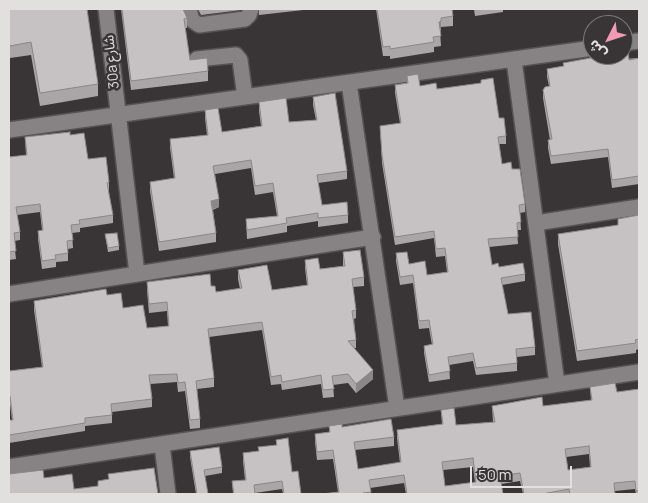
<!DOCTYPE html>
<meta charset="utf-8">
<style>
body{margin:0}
#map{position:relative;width:648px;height:503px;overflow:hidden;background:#393536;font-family:Manrope,"Noto Sans Arabic",sans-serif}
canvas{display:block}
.frame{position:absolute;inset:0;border:10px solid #e2dfdf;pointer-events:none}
.north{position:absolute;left:583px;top:15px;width:50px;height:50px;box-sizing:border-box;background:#393536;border:1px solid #7d797a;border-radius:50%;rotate:229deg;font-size:14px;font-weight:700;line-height:20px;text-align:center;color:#e2dfdf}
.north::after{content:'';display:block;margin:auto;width:18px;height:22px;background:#f19ab4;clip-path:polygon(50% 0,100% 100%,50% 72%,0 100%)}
.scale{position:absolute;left:470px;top:466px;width:102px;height:22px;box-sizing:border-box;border:2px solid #e2dfdf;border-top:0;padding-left:6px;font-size:15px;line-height:18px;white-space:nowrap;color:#e2dfdf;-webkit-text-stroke:4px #393536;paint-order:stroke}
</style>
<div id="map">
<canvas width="648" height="503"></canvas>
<div class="frame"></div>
<div class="north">ش</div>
<div class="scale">50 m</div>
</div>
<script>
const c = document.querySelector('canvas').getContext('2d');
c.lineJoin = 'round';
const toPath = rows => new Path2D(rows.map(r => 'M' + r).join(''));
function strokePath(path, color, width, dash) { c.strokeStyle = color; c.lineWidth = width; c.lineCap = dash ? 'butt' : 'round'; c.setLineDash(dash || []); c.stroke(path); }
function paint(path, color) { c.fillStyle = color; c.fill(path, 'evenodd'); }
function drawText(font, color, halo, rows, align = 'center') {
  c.font = font + ' Manrope,"Noto Sans Arabic",sans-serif'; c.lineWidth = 5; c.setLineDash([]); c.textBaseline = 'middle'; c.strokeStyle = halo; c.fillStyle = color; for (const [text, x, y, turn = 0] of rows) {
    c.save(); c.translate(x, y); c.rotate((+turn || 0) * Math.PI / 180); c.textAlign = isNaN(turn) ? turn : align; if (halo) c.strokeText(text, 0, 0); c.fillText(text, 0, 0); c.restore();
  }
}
const minor = toPath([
 [189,9,192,20,199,25,245,19,249,15,251,9],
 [623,43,639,41],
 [197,59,236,55,240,60,245,97],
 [514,60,557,384],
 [349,83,397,408],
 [9,130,593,48],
 [536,223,639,207],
 [137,274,373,237],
 [9,294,137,274,106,9],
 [162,445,168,494],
 [9,467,639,372]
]);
const wall = toPath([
 [9,9,98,84,98,96,40,106,31,55,10,58,9,53],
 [121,9,183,9,187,18,187,28,185,28,190,60,208,71,208,81,131,90],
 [198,9,241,9,241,10,201,15],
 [259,9,312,9,259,15],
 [376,9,452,9,453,16,453,26,441,27,441,30,440,31,441,46,434,47,434,52,390,59,390,56,383,56],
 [474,9,503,9,503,12,475,16],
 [639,58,639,184,612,188,608,157,551,164,548,148,548,140,550,140,543,98,543,90,549,86,547,77,547,69,563,66,563,63],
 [407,76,420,86,437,89,481,84,481,80,499,118,506,136,506,144,499,144,502,164,512,169,525,204,525,212,520,213,521,230,517,230,518,244,489,247,492,265,525,274,525,281,502,285,508,314,535,347,535,355,517,357,517,371,476,375,473,361,449,365,450,379,429,382,424,353,424,346,432,345,429,328,419,329,413,283,400,285,396,261,396,253,409,264,427,275,447,272,445,256,436,257,434,238,395,245,382,163,380,126,400,123,395,93,395,85,407,83],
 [313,97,347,171,347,179,318,183,322,205,348,215,348,223,318,227,318,221,287,226,287,232,247,239,246,219,277,216,273,192,255,195,251,168,215,174,219,207,213,210,216,233,216,242,159,251,150,191,150,182,174,178,170,148,170,139,207,135,205,118,205,110,222,132,261,126,259,111,259,102,289,122,316,120,313,105],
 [70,135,88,159,109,182,109,190,108,190,113,215,113,223,80,228,80,232,72,233,73,248,68,249,68,261,56,262,56,267,42,269,38,239,38,231,42,230,40,212,17,215,20,232,20,240,14,241,16,259,9,260,9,157,26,155,25,137],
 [639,215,639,349,636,350,636,353,577,361,558,244,558,234,618,225,618,219],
 [105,234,119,246,119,250,108,252],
 [343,252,364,277,364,286,353,287,356,310,356,318,354,319,356,340,356,348,354,348,373,379,356,393,348,383,333,385,334,397,323,398,321,384,282,390,281,384,271,385,262,330,209,337,214,378,214,387,197,389,200,419,200,428,190,429,185,391,178,392,177,382,150,384,152,399,152,407,112,412,112,423,85,426,85,431,9,443,9,420,12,420,10,404,9,404,9,371,42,367,34,310,34,301,107,295,147,328,168,326,167,311,149,313,147,290,147,282,211,286,216,292,240,289,238,279,238,270,272,290,307,285,305,268,305,260,320,269,343,266],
 [590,387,617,392,639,389,639,494,636,494,635,489,615,491,615,494,523,494,520,481,501,484,503,494,406,494,404,483,370,488,371,494,322,494,338,492,333,459,317,460,315,442,315,434,329,432,329,426,342,427,394,437,394,446,355,450,358,469,400,463,397,438,397,430,442,424,441,410,456,425,493,422,492,406,543,406,591,400],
 [589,454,590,467,568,470,566,457],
 [473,467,475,482,445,486,443,470],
 [276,440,292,472,301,494,283,494,282,489,255,493,255,494,233,494,232,481,245,480,243,461,243,453,258,451,276,445],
 [190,451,222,467,222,473,205,476,208,494,196,494,190,457]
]);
const shadedWall = toPath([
 [441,21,441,30,439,31,439,22],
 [219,199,219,207,211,210,211,201],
 [373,370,373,379,356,393,356,384]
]);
const building = toPath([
 [9,9,87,9,98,84,40,93,31,42,10,46,9,41,9,9],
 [122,9,183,9,187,18,184,19,190,60,207,58,208,71,131,81,122,9],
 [377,9,452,9,453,16,441,18,441,21,439,22,441,36,433,37,434,42,390,49,390,46,383,47,377,9],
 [628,51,629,60,639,58,639,176,612,180,608,149,551,156,548,140,552,139,543,90,545,87,550,86,547,69,564,66,563,63,607,55,623,55,623,52,628,51],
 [418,74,420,86,436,83,437,89,481,83,481,80,493,78,499,118,504,118,506,136,498,137,502,164,511,162,512,169,520,169,525,204,519,205,521,222,517,223,518,237,488,239,492,265,498,263,499,267,523,263,525,274,501,278,508,314,531,312,535,347,516,349,517,363,476,368,473,353,448,357,450,371,429,375,424,346,433,344,429,320,419,321,413,275,400,277,396,253,407,252,409,264,425,261,427,275,448,272,445,248,436,249,434,231,395,237,382,155,380,126,401,123,395,85,408,83,407,76,418,74],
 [335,93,347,171,317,175,322,205,347,202,348,215,318,218,318,213,286,218,287,223,247,230,246,219,278,216,273,183,255,186,251,160,213,166,219,199,211,201,216,233,159,242,150,182,175,178,170,139,208,135,205,110,218,108,222,132,262,126,259,102,286,98,289,122,317,120,313,97,335,93],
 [70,132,70,135,84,133,88,159,106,157,109,182,107,183,113,215,79,220,80,224,71,225,73,240,67,241,68,253,55,255,56,259,42,261,38,231,43,230,40,204,16,207,20,232,14,233,16,251,9,252,9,157,27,155,25,137,70,132],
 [639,215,639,339,635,340,636,343,577,351,558,234,618,225,618,219,639,215],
 [117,233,119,246,108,248,105,234,117,233],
 [360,250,364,277,352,279,356,310,352,311,356,340,348,341,373,370,356,384,348,374,332,376,334,389,323,390,321,375,282,382,281,375,271,377,262,322,208,329,214,378,196,381,200,419,190,420,185,382,178,383,177,374,149,375,152,399,111,404,112,415,85,418,85,423,9,435,9,420,13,420,10,396,9,396,9,371,43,367,34,301,106,289,107,295,121,293,123,308,143,305,147,328,169,326,167,302,149,304,147,282,210,274,211,286,215,286,216,292,242,288,238,270,267,265,272,290,308,285,305,260,318,258,320,269,345,266,343,252,360,250],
 [615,383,617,392,639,389,639,490,636,491,635,481,614,483,615,494,570,494,569,489,542,494,524,494,520,473,500,476,503,494,407,494,404,475,369,480,371,492,363,493,363,494,322,494,339,492,333,450,317,452,315,434,330,432,329,426,342,424,342,427,391,419,394,437,354,442,358,469,401,462,397,430,443,424,441,410,454,408,456,425,495,422,492,406,542,397,543,406,592,400,590,387,615,383],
 [589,446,591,467,568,470,565,449,589,446],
 [473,458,476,482,445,486,442,462,473,458],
 [288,438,292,472,298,471,301,494,284,494,282,481,254,485,255,494,234,494,232,481,246,480,243,453,259,451,258,447,277,445,276,440,288,438],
 [219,447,222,467,204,470,208,494,197,494,190,451,219,447],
 [154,468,158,494,9,494,9,474,43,470,44,478,72,474,74,489,98,486,98,481,109,479,108,474,154,468]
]);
const streetNames = [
 ["30a شارع",112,62,-96]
];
strokePath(minor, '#575354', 18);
strokePath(minor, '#878283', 15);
paint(wall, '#aaa6a7');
paint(shadedWall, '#8b8788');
paint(building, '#c6c1c2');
strokePath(building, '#8b8788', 1);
drawText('14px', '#e2dfdf', '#393536', streetNames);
</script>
